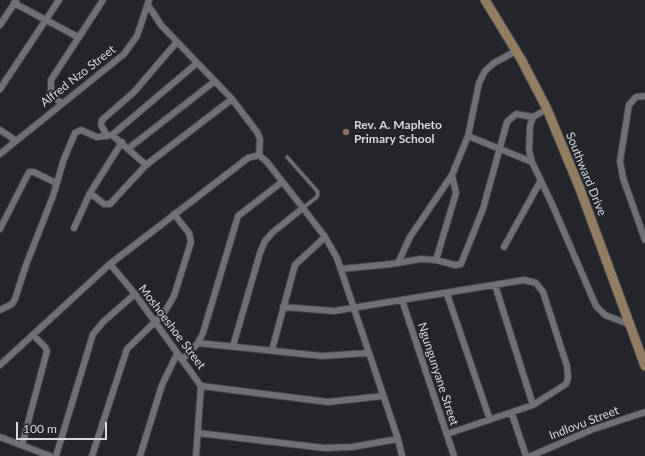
<!DOCTYPE html>
<style>
body{margin:0}
#map{position:relative;width:645px;height:456px;overflow:hidden;background:#24262b;font-family:Lato,sans-serif}
canvas{display:block}
.scale{position:absolute;left:16px;top:422px;width:91px;height:18px;box-sizing:border-box;border:2px solid #d8d9dc;border-top:0;padding-left:5px;font-size:12px;line-height:14px;white-space:nowrap;color:#d8d9dc;-webkit-text-stroke:3px #24262b;paint-order:stroke}
</style>
<div id="map">
<canvas width="645" height="456"></canvas>
<div class="scale">100 m</div>
</div>
<script>
const c = document.querySelector('canvas').getContext('2d');
c.lineJoin = 'round';
const toPath = rows => new Path2D(rows.map(r => 'M' + r).join(''));
function strokePath(path, color, width, dash) { c.strokeStyle = color; c.lineWidth = width; c.lineCap = dash ? 'butt' : 'round'; c.setLineDash(dash || []); c.stroke(path); }
function drawText(font, color, halo, rows, align = 'center') {
  c.font = font + ' Lato,sans-serif'; c.lineWidth = 3.5; c.setLineDash([]); c.textBaseline = 'middle'; c.strokeStyle = halo; c.fillStyle = color; for (const [text, x, y, turn = 0] of rows) {
    c.save(); c.translate(x, y); c.rotate((+turn || 0) * Math.PI / 180); c.textAlign = isNaN(turn) ? turn : align; if (halo) c.strokeText(text, 0, 0); c.fillText(text, 0, 0); c.restore();
  }
}
const service = toPath([
 [287,157,318,192,317,197,303,208]
]);
const minor = toPath([
 [14,3,78,37],
 [148,5,161,25,232,99,257,132,260,139,259,155],
 [0,25,16,1],
 [0,89,59,0],
 [645,96,636,97,629,105,620,161,623,178,645,240],
 [61,103,51,94,51,80,103,0],
 [547,109,533,117,530,126,529,150,532,162,552,204,596,306,605,315,631,325],
 [0,130,15,140],
 [112,135,146,165],
 [107,136,101,125,102,120,134,92,176,43],
 [468,136,532,162],
 [129,148,215,81],
 [0,154,124,54,137,36,149,0],
 [90,193,104,204,110,204,146,165,232,99],
 [74,228,90,193,122,142],
 [0,229,29,172,34,172,56,183],
 [504,247,540,182],
 [436,260,456,193,452,175],
 [398,263,410,237,452,175,468,136,479,83,485,71,494,63,516,51],
 [110,264,135,294,201,386,196,456],
 [341,269,391,264,421,259,436,260,455,265,461,264,483,209,507,122,516,114,533,117],
 [495,285,533,405],
 [447,294,490,420],
 [402,300,454,456],
 [283,307,334,311,524,280,536,283,543,292,567,366,568,378,566,384,533,405,447,434],
 [0,310,12,304,15,299,26,265,53,196,64,159,75,133,81,130,97,137,112,135,197,63],
 [198,343,322,356,368,353],
 [233,346,260,253,265,241,273,232,303,208],
 [272,350,295,265,325,237],
 [182,360,198,343,203,333,238,216,282,182],
 [0,365,110,264,248,158,259,155,267,162,303,208,325,237,337,258,398,439,402,456],
 [201,386,328,402,383,396],
 [512,414,526,456],
 [198,433,324,448,352,447,398,439],
 [0,437,50,456],
 [22,445,47,351,45,347,33,335],
 [56,456,93,334,104,321,135,294],
 [92,456,127,349,164,313,174,296,191,242,189,233,174,214],
 [140,456,162,385,177,354],
 [531,456,591,430,645,412]
]);
const secondary = toPath([
 [485,0,521,59,547,109,580,189,645,366]
]);
const markers = [
 [346,132,4,"#8d6e63"]
];
const streetNames = [
 ["Alfred Nzo Street",78,76,-38],
 ["Southward Drive",586,174,68],
 ["Moshoeshoe Street",172,327,53],
 ["Ngungunyane Street",438,374,72],
 ["Indlovu Street",584,423,-21]
];
const poiNames = [
 ["Rev. A. Mapheto",354,125],
 ["Primary School",354,139]
];
strokePath(service, '#424447', 5);
strokePath(minor, '#424447', 8);
strokePath(secondary, '#424447', 11);
strokePath(service, '#6f7177', 3);
strokePath(minor, '#6f7177', 6);
strokePath(secondary, '#927d63', 9);
for (const [x, y, r, color] of markers) { const dot = new Path2D(); dot.arc(x, y, r, 0, 2 * Math.PI); c.fillStyle = color; c.fill(dot); strokePath(dot, '#24262b', 1.5); }
drawText('12px', '#d8d9dc', '#24262b', streetNames);
drawText('bold 12px', '#d8d9dc', '#24262b', poiNames, 'left');
</script>
